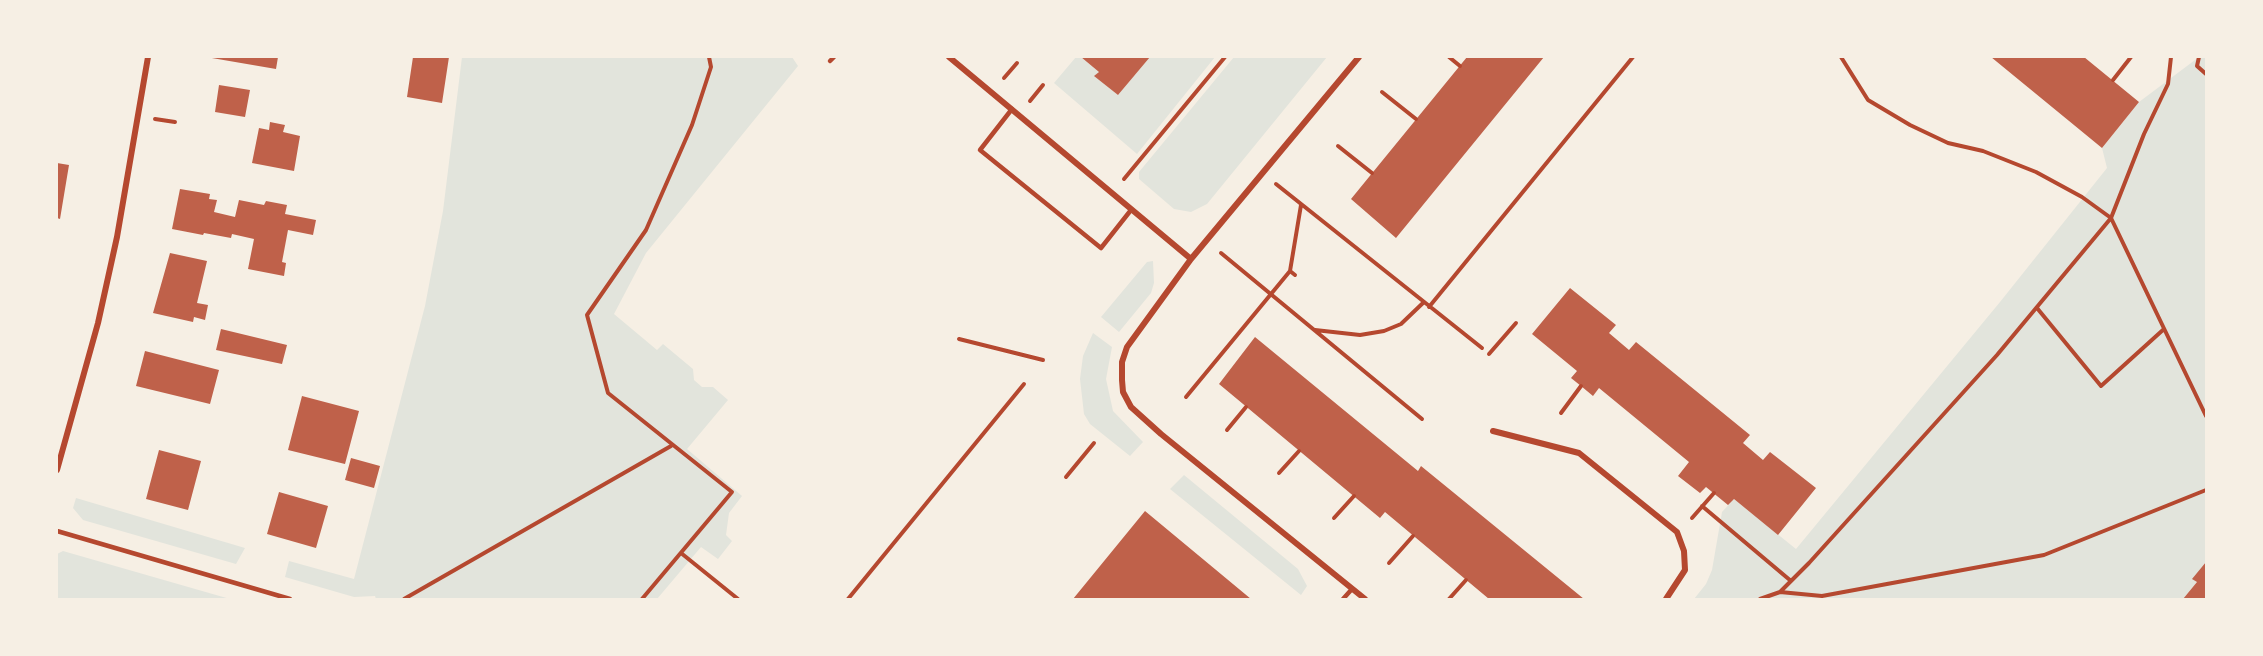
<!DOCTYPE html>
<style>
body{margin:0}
#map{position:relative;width:2263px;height:656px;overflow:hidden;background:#f6efe4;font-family:"Sofia Sans Condensed",sans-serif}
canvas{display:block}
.frame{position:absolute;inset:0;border:58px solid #f6efe4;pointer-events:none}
</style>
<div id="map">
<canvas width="2263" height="656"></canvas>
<div class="frame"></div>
</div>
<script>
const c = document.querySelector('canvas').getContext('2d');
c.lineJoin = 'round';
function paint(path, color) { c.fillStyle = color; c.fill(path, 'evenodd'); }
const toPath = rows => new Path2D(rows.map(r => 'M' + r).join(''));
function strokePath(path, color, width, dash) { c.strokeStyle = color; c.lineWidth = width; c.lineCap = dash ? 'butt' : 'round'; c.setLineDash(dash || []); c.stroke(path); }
const green = toPath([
 [462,57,792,57,798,66,646,253,614,314,657,350,663,344,693,369,694,380,702,387,713,387,728,400,687,449,742,496,729,513,726,535,732,541,718,559,701,547,657,599,376,599,375,596,354,597,285,577,289,561,354,579,425,306,443,211],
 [1076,57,1081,57,1099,72,1095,76,1118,95,1150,57,1215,57,1137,154,1054,83],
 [1234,57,1327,57,1207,204,1191,212,1174,209,1139,179,1139,172],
 [2199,57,2206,57,2206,562,2193,579,2197,582,2183,599,1694,599,1706,584,1712,570,1722,512,1734,499,1796,549,2000,302,2107,168,2102,148,2139,102],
 [1153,261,1154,283,1151,293,1119,332,1101,317,1147,262],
 [1093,333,1112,347,1106,379,1113,411,1143,442,1130,456,1090,424,1084,414,1080,379,1083,356],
 [1184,475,1298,569,1307,586,1301,595,1170,489],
 [76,498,245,548,236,564,83,520,73,508],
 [63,551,230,599,57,599,57,554]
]);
const building = toPath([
 [206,57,278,57,276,69],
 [413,57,449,57,442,103,407,97],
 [1081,57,1150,57,1118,95,1094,76,1099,72],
 [1467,57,1544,57,1396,238,1351,199],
 [1991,57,2084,57,2139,102,2102,148],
 [219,85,250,90,245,117,215,112],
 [270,122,285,125,283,132,300,136,294,171,252,163,259,128,269,130],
 [57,163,69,165,60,219,57,218],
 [180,189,210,194,209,199,217,200,214,212,235,217,239,200,264,205,266,201,287,205,285,214,316,220,313,235,288,230,282,262,286,263,284,276,248,269,254,239,232,234,231,238,204,233,203,235,172,229],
 [170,253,207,261,197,303,208,305,205,320,194,317,193,322,153,313],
 [1570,288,1616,325,1609,333,1629,350,1636,342,1750,435,1743,443,1763,460,1770,452,1816,488,1778,535,1734,499,1728,505,1706,487,1700,493,1678,476,1689,462,1599,388,1593,396,1581,386,1571,378,1577,371,1532,334],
 [221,329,287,345,282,364,216,350],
 [1255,337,1418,471,1421,466,1584,599,1489,599,1385,512,1380,518,1219,384],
 [145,351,219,370,210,404,136,386],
 [302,396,359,411,345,464,288,450],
 [159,450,201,461,188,510,146,499],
 [351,458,380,466,374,488,345,480],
 [279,492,328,506,316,548,267,534],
 [1145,511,1251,599,1073,599],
 [2206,562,2206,599,2183,599,2197,582,2192,579]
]);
const path = toPath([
 [1449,57,1460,66],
 [1841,57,1868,100,1910,125,1948,143,1983,151,2036,172,2082,197,2111,218,2206,416],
 [2199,57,2197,66,2206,74],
 [1004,78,1017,63],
 [2113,80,2131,57],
 [1382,92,1416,119],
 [1030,101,1043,85],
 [155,119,175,122],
 [1338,146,1372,173],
 [1124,179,1225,57],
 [1276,184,1482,348],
 [1221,253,1422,419],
 [1290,271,1295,275],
 [1429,307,1633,57],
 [2037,308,2101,386,2164,329],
 [1315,330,1360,335,1384,331,1401,324,1424,302],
 [959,339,1043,360],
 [1489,354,1516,323],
 [1186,397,1290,271,1301,205],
 [1561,413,1581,386],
 [1227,430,1246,407],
 [1279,473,1299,451],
 [1066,477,1094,443],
 [1702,506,1791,581],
 [1334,518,1354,496],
 [1692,518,1714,493],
 [681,553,738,599],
 [1389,563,1413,536],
 [1780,592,1822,596,2044,555,2206,490],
 [404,599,671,446],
 [642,599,732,492,608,393,587,315,646,230,692,125,711,67,709,57],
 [848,599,1024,384],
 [1449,599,1466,580],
 [1760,599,1780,592,1809,563,1997,355,2111,218,2144,134,2168,84,2171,57]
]);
const service = toPath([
 [830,61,834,57],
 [1012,109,980,150,1101,248,1131,210],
 [57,531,290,599],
 [1343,599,1352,589]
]);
const minor = toPath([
 [949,57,1191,259],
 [1359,57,1191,259,1127,347,1122,362,1122,380,1123,392,1131,407,1161,434,1365,599],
 [1493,431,1579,453,1677,532,1684,551,1685,570,1666,599],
 [57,470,98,323,117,237,148,57]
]);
paint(green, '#e2e4dc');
paint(building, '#bf614a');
strokePath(path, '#b5482f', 4);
strokePath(service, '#b5482f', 4.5);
strokePath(minor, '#b5482f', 6);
</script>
